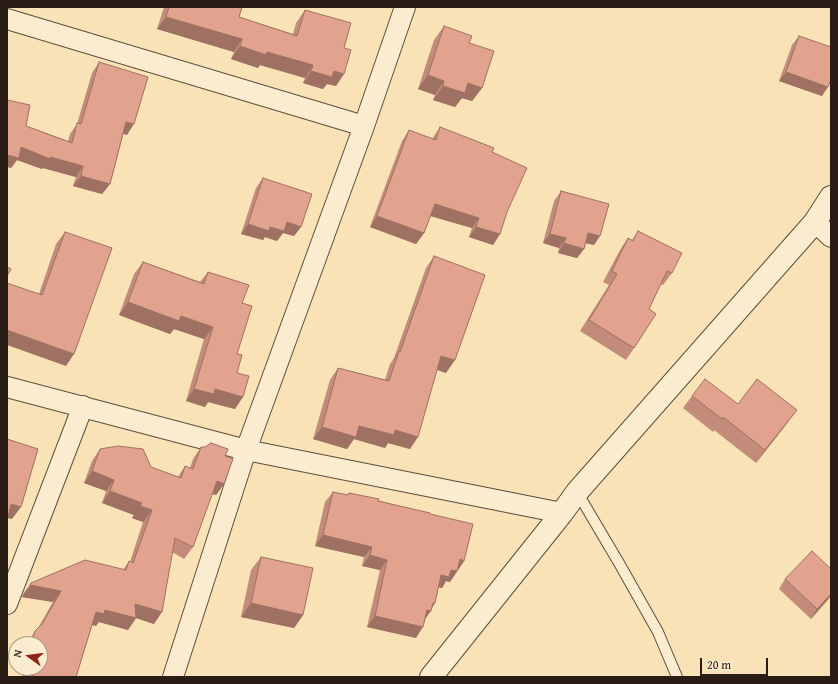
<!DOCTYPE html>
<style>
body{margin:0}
#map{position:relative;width:838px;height:684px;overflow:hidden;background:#f9e2b6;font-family:"Gentium Book Plus",serif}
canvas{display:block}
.frame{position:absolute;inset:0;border:8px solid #281c14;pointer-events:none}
.north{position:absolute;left:8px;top:636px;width:40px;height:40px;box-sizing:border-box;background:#fbecd0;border:1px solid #a79985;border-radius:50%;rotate:284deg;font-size:11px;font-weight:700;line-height:16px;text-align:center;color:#281c14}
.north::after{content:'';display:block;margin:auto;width:14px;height:18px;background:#8f2418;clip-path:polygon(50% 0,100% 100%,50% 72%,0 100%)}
.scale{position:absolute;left:700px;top:658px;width:68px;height:18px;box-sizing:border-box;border:2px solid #281c14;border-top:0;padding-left:5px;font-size:12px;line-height:14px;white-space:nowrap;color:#281c14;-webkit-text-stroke:3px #fbecd0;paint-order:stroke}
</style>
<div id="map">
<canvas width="838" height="684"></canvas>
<div class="frame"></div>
<div class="north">N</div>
<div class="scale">20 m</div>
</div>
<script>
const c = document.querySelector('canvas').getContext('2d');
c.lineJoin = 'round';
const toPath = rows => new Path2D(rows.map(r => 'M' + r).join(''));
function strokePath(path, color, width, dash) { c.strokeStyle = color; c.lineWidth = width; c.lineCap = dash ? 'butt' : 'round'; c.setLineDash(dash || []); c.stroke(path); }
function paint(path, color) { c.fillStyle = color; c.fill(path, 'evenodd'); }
const service = toPath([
 [577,492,619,563,658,632,677,677]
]);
const minor = toPath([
 [7,19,364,126],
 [815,222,831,237],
 [7,387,246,450,562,513],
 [7,604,83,406],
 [173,677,246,450,364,126,405,7]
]);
const tertiary = toPath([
 [431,677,562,513,577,492,815,222,831,197]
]);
const wall = toPath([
 [164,7,242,7,239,17,293,34,296,23,305,10,344,48,336,86,327,84,323,89,303,83,305,78,260,65,258,68,231,59,234,52,157,29],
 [444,26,469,43,482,88,472,101,462,98,455,107,433,100,435,95,418,89,434,40],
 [799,36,822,96,779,81,792,45],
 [99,62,127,135,123,134,110,184,102,194,73,186,76,177,43,168,42,169,17,160,11,168,26,126,68,141,70,134,77,124,92,73],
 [440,127,492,152,507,212,500,234,493,245,469,237,472,228,430,216,424,233,416,244,370,227,402,141,409,130,432,139],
 [263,178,301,227,294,236,283,233,277,241,265,237,263,240,241,234,256,188],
 [561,191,594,245,585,243,584,249,577,258,558,253,559,248,543,243,554,201],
 [638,231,672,273,663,285,661,284,649,309,634,348,626,360,580,331,609,285,603,282,620,250,628,238,632,240],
 [65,232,66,366,39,294,56,244],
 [434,256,446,373,437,370,410,449,388,443,385,448,354,439,347,449,313,439,330,380,338,368,385,380,390,364,394,358,426,268],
 [143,262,200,282,208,272,242,303,237,354,237,373,235,409,208,402,205,407,186,401,204,339,174,329,170,334,119,315,134,274],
 [692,396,738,404,788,422,756,463,714,430,713,432,683,408],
 [201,447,225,456,224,484,216,495,212,494,193,547,184,559,172,552,154,624,136,618,128,630,99,622,96,626,92,625,76,677,23,677,22,675,25,668,40,668,40,644,27,644,35,631,38,628,53,602,22,597,23,594,31,583,123,570,129,561,130,562,143,522,132,518,134,515,102,503,106,491,84,483,92,461,100,449,178,477,185,466,190,468,193,459],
 [333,492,347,495,349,493,430,514,464,561,450,582,446,581,442,588,439,587,435,603,425,619,416,638,367,627,380,570,362,566,364,557,315,546,325,502],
 [261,557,303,615,294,628,241,617,251,570],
 [831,569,831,596,811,619,779,589,785,579]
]);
const shadedWall = toPath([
 [166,17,242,39,234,52,157,29],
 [240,46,267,52,313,65,305,78,260,65,258,68,231,59],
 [311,71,334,71,344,74,336,86,327,84,323,89,303,83],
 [786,72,828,87,822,96,779,81],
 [428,75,444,81,435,95,418,89],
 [468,83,482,88,472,101,462,98,455,107,433,100,443,86],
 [126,122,134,124,127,135,119,132],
 [21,147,50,157,83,166,76,177,43,168,42,169,17,160,11,168,7,167,7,155],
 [81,176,110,184,102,194,73,186],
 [435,204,479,218,472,228,427,215],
 [377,216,424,233,416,244,370,227],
 [287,222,301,227,294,236,283,233,277,241,265,237,263,240,241,234,248,224,270,227],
 [476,227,500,234,493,245,469,237],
 [588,233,600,236,594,245,581,242],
 [550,234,566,238,559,248,543,243],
 [564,243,584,249,577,258,558,253],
 [128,302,181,316,213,327,204,339,174,329,170,334,119,315],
 [7,330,74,354,66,366,7,345],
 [441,356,455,360,446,373,433,368],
 [194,389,215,389,243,397,235,409,208,402,205,407,186,401],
 [797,410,788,422,756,463,765,450],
 [359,426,395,430,418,437,410,449,388,443,385,448,354,439,347,449,313,439,322,427],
 [92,471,114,480,106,491,84,483],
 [217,481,224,484,216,495,209,493],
 [110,491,142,503,134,515,102,503],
 [11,504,21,507,12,519,7,518],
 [140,506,152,510,143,522,132,518],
 [323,535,372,547,364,557,315,546],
 [370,555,387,560,380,570,362,566],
 [460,559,464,561,450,582,446,581,442,588,434,586,441,575,451,570],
 [30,585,61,591,53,602,22,597],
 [831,594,831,596,811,619,817,609],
 [251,603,303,615,294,628,241,617],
 [433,603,435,603,430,611,431,611,423,622,420,621],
 [135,604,162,612,154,624,127,615],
 [105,610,136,618,128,630,99,622,96,626,88,624,96,612],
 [375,616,423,627,416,638,367,627]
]);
const building = toPath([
 [169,7,242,7,239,17,297,36,305,10,351,23,344,48,351,50,344,74,334,71,332,77,311,71,313,65,267,52,266,55,240,46,242,39,166,17,169,7],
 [444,26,472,36,469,43,494,51,482,88,468,83,465,93,443,86,444,81,428,75,444,26],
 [799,36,831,47,831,79,828,87,786,72,799,36],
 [99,62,148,77,134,124,126,122,110,184,81,176,83,166,50,157,50,159,21,147,19,158,7,155,7,100,30,105,26,126,72,143,77,123,81,124,99,62],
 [440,127,494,148,492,152,527,168,507,212,500,234,476,227,479,218,435,204,424,233,377,216,409,130,436,140,440,127],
 [263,178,312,194,301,227,287,222,284,231,270,227,269,231,248,224,263,178],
 [561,191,609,204,600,236,588,233,584,249,564,243,566,238,550,234,561,191],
 [638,231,682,253,672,273,667,271,649,309,656,314,634,348,589,320,617,274,612,271,628,238,633,241,638,231],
 [65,232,112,248,74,354,7,330,7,283,42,295,65,232],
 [434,256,485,275,455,360,441,356,418,437,395,430,394,435,359,426,356,437,322,427,338,368,389,381,399,351,400,352,434,256],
 [143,262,204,284,208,272,249,285,242,303,252,306,237,354,242,355,237,373,249,376,243,397,215,389,214,394,194,389,213,327,181,316,179,321,128,302,143,262],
 [7,267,11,269,7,276,7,267],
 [705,379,738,404,757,379,797,410,765,450,723,417,722,419,692,396,705,379],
 [7,439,38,449,21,507,11,504,7,521,7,439],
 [211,443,228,449,225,456,233,459,224,484,217,481,193,547,175,538,162,612,135,604,136,618,105,610,104,614,96,612,76,677,33,677,35,670,33,668,40,668,40,644,31,644,35,631,42,624,61,591,30,585,31,583,85,560,126,570,129,561,133,563,152,510,140,506,142,503,110,491,114,480,92,471,100,449,118,446,143,449,151,467,181,478,185,466,193,469,201,447,205,447,211,443],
 [333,492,348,495,349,493,379,499,378,501,430,513,430,514,473,524,464,561,460,559,457,571,451,570,449,577,441,575,435,603,433,603,431,611,427,610,423,627,375,616,387,560,370,555,372,547,323,535,333,492],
 [812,551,831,569,831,594,817,609,785,579,812,551],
 [261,557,313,568,303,615,251,603,261,557]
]);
strokePath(service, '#5c4e3c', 12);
strokePath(minor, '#5c4e3c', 22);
strokePath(tertiary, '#5c4e3c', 24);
strokePath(service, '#fbecd0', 10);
strokePath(minor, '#fbecd0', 20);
strokePath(tertiary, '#fbecd0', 22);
paint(wall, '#c28b7a');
paint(shadedWall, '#9e7163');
paint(building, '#e1a28e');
strokePath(building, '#9e7163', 1);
</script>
